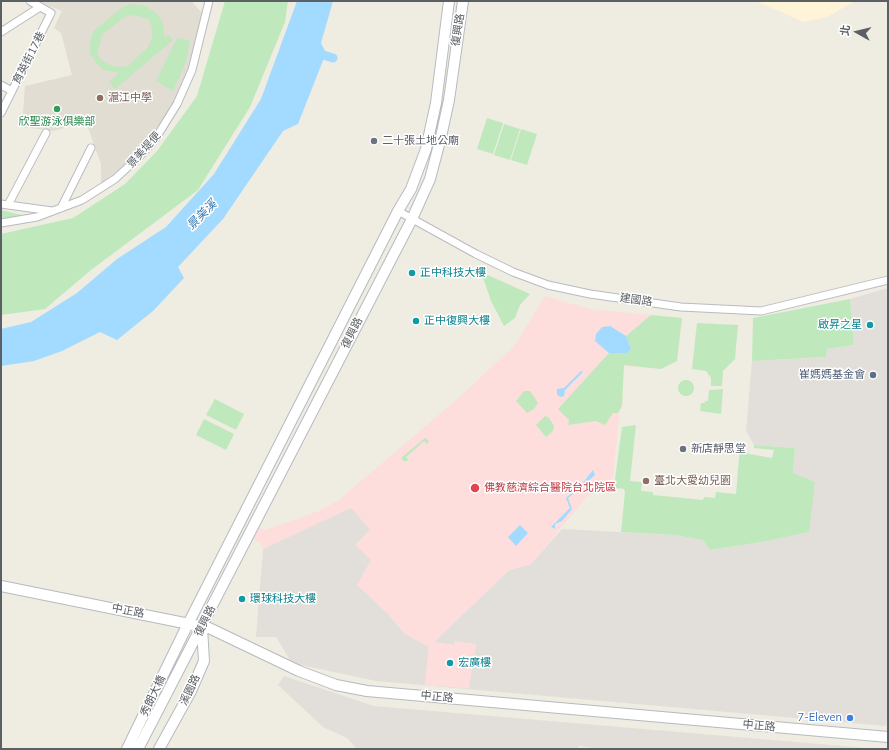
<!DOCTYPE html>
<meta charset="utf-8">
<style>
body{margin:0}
#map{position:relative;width:889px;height:750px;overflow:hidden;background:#efece2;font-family:Mulish,"Noto Sans TC",sans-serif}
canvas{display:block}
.frame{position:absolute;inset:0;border:2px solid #5b6065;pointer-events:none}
.north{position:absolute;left:837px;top:12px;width:40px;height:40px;-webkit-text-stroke:3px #fff;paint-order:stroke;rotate:278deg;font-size:11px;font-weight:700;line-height:16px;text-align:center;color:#5b6065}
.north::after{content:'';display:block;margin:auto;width:14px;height:18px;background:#5b6065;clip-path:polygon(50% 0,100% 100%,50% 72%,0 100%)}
</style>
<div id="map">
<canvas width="889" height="750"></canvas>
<div class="frame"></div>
<div class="north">北</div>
</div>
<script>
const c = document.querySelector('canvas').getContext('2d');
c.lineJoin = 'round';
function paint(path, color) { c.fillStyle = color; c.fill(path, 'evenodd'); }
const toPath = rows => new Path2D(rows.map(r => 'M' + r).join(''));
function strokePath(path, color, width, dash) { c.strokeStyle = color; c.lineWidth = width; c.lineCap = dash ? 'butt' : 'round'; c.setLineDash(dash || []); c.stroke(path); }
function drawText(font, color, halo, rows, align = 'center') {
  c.font = font + ' Mulish,"Noto Sans TC",sans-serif'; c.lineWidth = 3; c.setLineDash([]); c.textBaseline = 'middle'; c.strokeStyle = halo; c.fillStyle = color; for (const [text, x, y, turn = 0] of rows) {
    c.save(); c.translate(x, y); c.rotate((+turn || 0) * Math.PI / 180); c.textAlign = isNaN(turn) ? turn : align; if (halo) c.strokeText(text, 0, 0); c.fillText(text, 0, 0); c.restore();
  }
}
const commercial = toPath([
 [756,1,855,1,827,17,804,22]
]);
const industrial = toPath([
 [888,288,888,710,886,726,376,681,292,663,276,637,256,637,263,549,351,507,370,529,371,560,390,616,404,633,429,647,425,685,469,688,454,641,454,645,433,643,509,570,531,564,562,529,674,535,703,540,710,550,762,542,808,532,793,473,795,448,754,445,746,431,752,361,826,357,827,349,854,345,850,299],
 [284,676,374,706,878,749,600,749,579,746,578,749,357,749,347,738,323,727,278,685]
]);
const education = toPath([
 [37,1,191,1,205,16,192,62,170,110,145,143,128,162,101,184,101,164,86,122,53,131,22,127,25,86,72,75,61,33,54,28,62,11]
]);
const medical = toPath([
 [545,296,590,309,682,318,677,361,661,369,624,366,613,478,586,498,531,564,509,570,434,642,454,645,454,641,476,644,469,688,425,685,429,647,404,633,390,616,357,585,371,560,355,545,370,529,351,508,263,549,261,543,252,539,258,527,265,530,319,511,339,500,463,394,515,345]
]);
const green = toPath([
 [225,1,288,1,285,22,250,107,198,190,91,270,45,309,1,315,1,234,73,218,125,184,157,151,197,96],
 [133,4,146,6,156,13,162,20,165,38,169,35,173,40,115,89,109,82,119,73,103,70,96,63,90,53,90,45,93,31,124,6],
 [132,15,149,19,152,28,152,37,148,47,128,66,120,67,111,66,102,60,97,55,102,35,123,18],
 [177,38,190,40,186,62,173,91,156,81],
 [487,118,503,123,493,154,477,149],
 [504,124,520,129,510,160,494,155],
 [521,129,537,134,527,165,511,160],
 [1,210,26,216,1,220],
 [481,272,530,294,520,305,515,318,504,326,491,301],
 [850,299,854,345,827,349,826,357,752,361,753,318],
 [651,315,682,318,677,361,661,369,624,365,622,406,618,413,613,413,605,425,596,421,568,425,569,420,558,409,609,353,627,353,631,349,626,336],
 [697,323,738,325,735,359,723,371,722,386,711,386,711,378,706,371,692,369],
 '678 388a8 8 0 1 1 16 0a8 8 0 1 1-16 0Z',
 [723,389,721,414,700,411,701,403,705,403,705,401,708,401,709,390],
 [524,391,530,391,538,403,534,409,527,413,516,401],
 [215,399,244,414,236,430,206,415],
 [545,416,549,418,554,426,553,431,546,437,536,425],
 [204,419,234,434,226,450,196,435],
 [636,425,630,481,642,482,641,491,653,492,653,495,703,500,704,497,715,498,716,492,736,494,740,446,749,454,772,458,774,450,754,448,754,445,795,448,793,473,815,482,809,532,762,542,710,550,703,540,674,535,621,532,625,492,624,489,616,488,615,479,622,427],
 [425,438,429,441,427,444,424,441,406,457,409,461,404,461,401,458]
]);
const water = toPath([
 [297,1,333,1,321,43,326,53,298,124,283,131,223,219,178,267,184,278,153,311,117,340,100,332,62,351,34,361,1,366,1,329,31,322,77,293,117,259,166,227,214,174,261,99],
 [610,326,626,336,631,349,627,353,609,353,595,341,596,334,602,327],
 [581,371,583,372,565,390,564,396,561,397,557,395,557,389,564,388],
 [593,470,595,475,568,498,572,509,562,521,555,524,555,529,551,527,570,508,566,498,581,485],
 [520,525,528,533,516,546,508,537]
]);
const canal = toPath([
 [313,52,333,58]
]);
const street = toPath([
 [1,32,40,7],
 [1,85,12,91],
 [1,113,51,13,30,1],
 [1,204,52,211],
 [8,205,46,133],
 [61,208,91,148],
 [398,211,476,254,513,272,548,285,590,294,681,307,761,311,888,280],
 [1,223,37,217,82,200,115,179,139,157,154,141,177,104,192,70,209,1]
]);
const secondary = toPath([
 [1,586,209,628,299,671,336,685,367,691,888,737],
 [127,749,184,632,398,211,411,189,426,149,436,103,449,1],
 [138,749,412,219,430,179,441,137,449,100,463,1],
 [159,749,191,691,204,661,202,628]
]);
const markers = [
 [100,98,4,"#8d6e63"],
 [57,109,4,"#2e9e5b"],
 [374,141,4,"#6b7280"],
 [412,273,4,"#0f9aa8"],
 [416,321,4,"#0f9aa8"],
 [870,325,4,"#0f9aa8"],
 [873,375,4,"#5c6f8a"],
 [683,449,4,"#6b7280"],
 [646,481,4,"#8d6e63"],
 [475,488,5,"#e0444e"],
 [242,599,4,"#0f9aa8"],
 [450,663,4,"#0f9aa8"],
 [850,718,4,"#3f7fe0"]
];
const streetNames = [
 ["復興路",458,30,-81],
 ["育英街17巷",29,58,-63],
 ["景美堤便",144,150,-48],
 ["建國路",636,300,8],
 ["復興路",352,333,-63],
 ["中正路",128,611,11],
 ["復興路",205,621,-64],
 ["溪園路",190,690,-65],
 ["秀朗大橋",153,696,-65],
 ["中正路",437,697,5],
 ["中正路",759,726,5]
];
const educationNames = [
 ["滬江中學",108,98],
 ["臺北大愛幼兒園",654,481]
];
const leisureNames = [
 ["欣聖游泳俱樂部",57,122]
];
const worshipNames = [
 ["二十張土地公廟",382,141],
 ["新店靜思堂",691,449]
];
const cultureNames = [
 ["正中科技大樓",420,273],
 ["正中復興大樓",424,321],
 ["啟昇之星",862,325,"right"],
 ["環球科技大樓",250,599],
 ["宏廣樓",458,663]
];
const serviceNames = [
 ["崔媽媽基金會",865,375]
];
const healthNames = [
 ["佛教慈濟綜合醫院台北院區",484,488]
];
const shopNames = [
 ["7-Eleven",842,718]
];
const waterNames = [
 ["景美溪",202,215,-45]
];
paint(commercial, '#fff4d7');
paint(industrial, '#e2dfda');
paint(education, '#e1ddd3');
paint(medical, '#fddedd');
paint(green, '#bfe9bd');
paint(water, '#a2dbff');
strokePath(canal, '#a2dbff', 9);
strokePath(street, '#b8bbc0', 9);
strokePath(secondary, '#b6bac0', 12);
strokePath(street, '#fff', 7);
strokePath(secondary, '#fff', 10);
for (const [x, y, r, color] of markers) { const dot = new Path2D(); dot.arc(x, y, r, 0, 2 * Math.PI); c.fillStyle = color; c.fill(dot); strokePath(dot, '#fff', 1.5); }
drawText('11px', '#5b6065', '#fff', streetNames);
drawText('11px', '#785e54', '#fff', educationNames, 'left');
drawText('11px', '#27864d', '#fff', leisureNames);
drawText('11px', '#5b616d', '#fff', worshipNames, 'left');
drawText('11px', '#0d838f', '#fff', cultureNames, 'left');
drawText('11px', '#4e5e75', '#fff', serviceNames, 'right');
drawText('11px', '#be3a42', '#fff', healthNames, 'left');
drawText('11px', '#366cbe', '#fff', shopNames, 'right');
drawText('italic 12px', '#3477b1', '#fff', waterNames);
</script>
